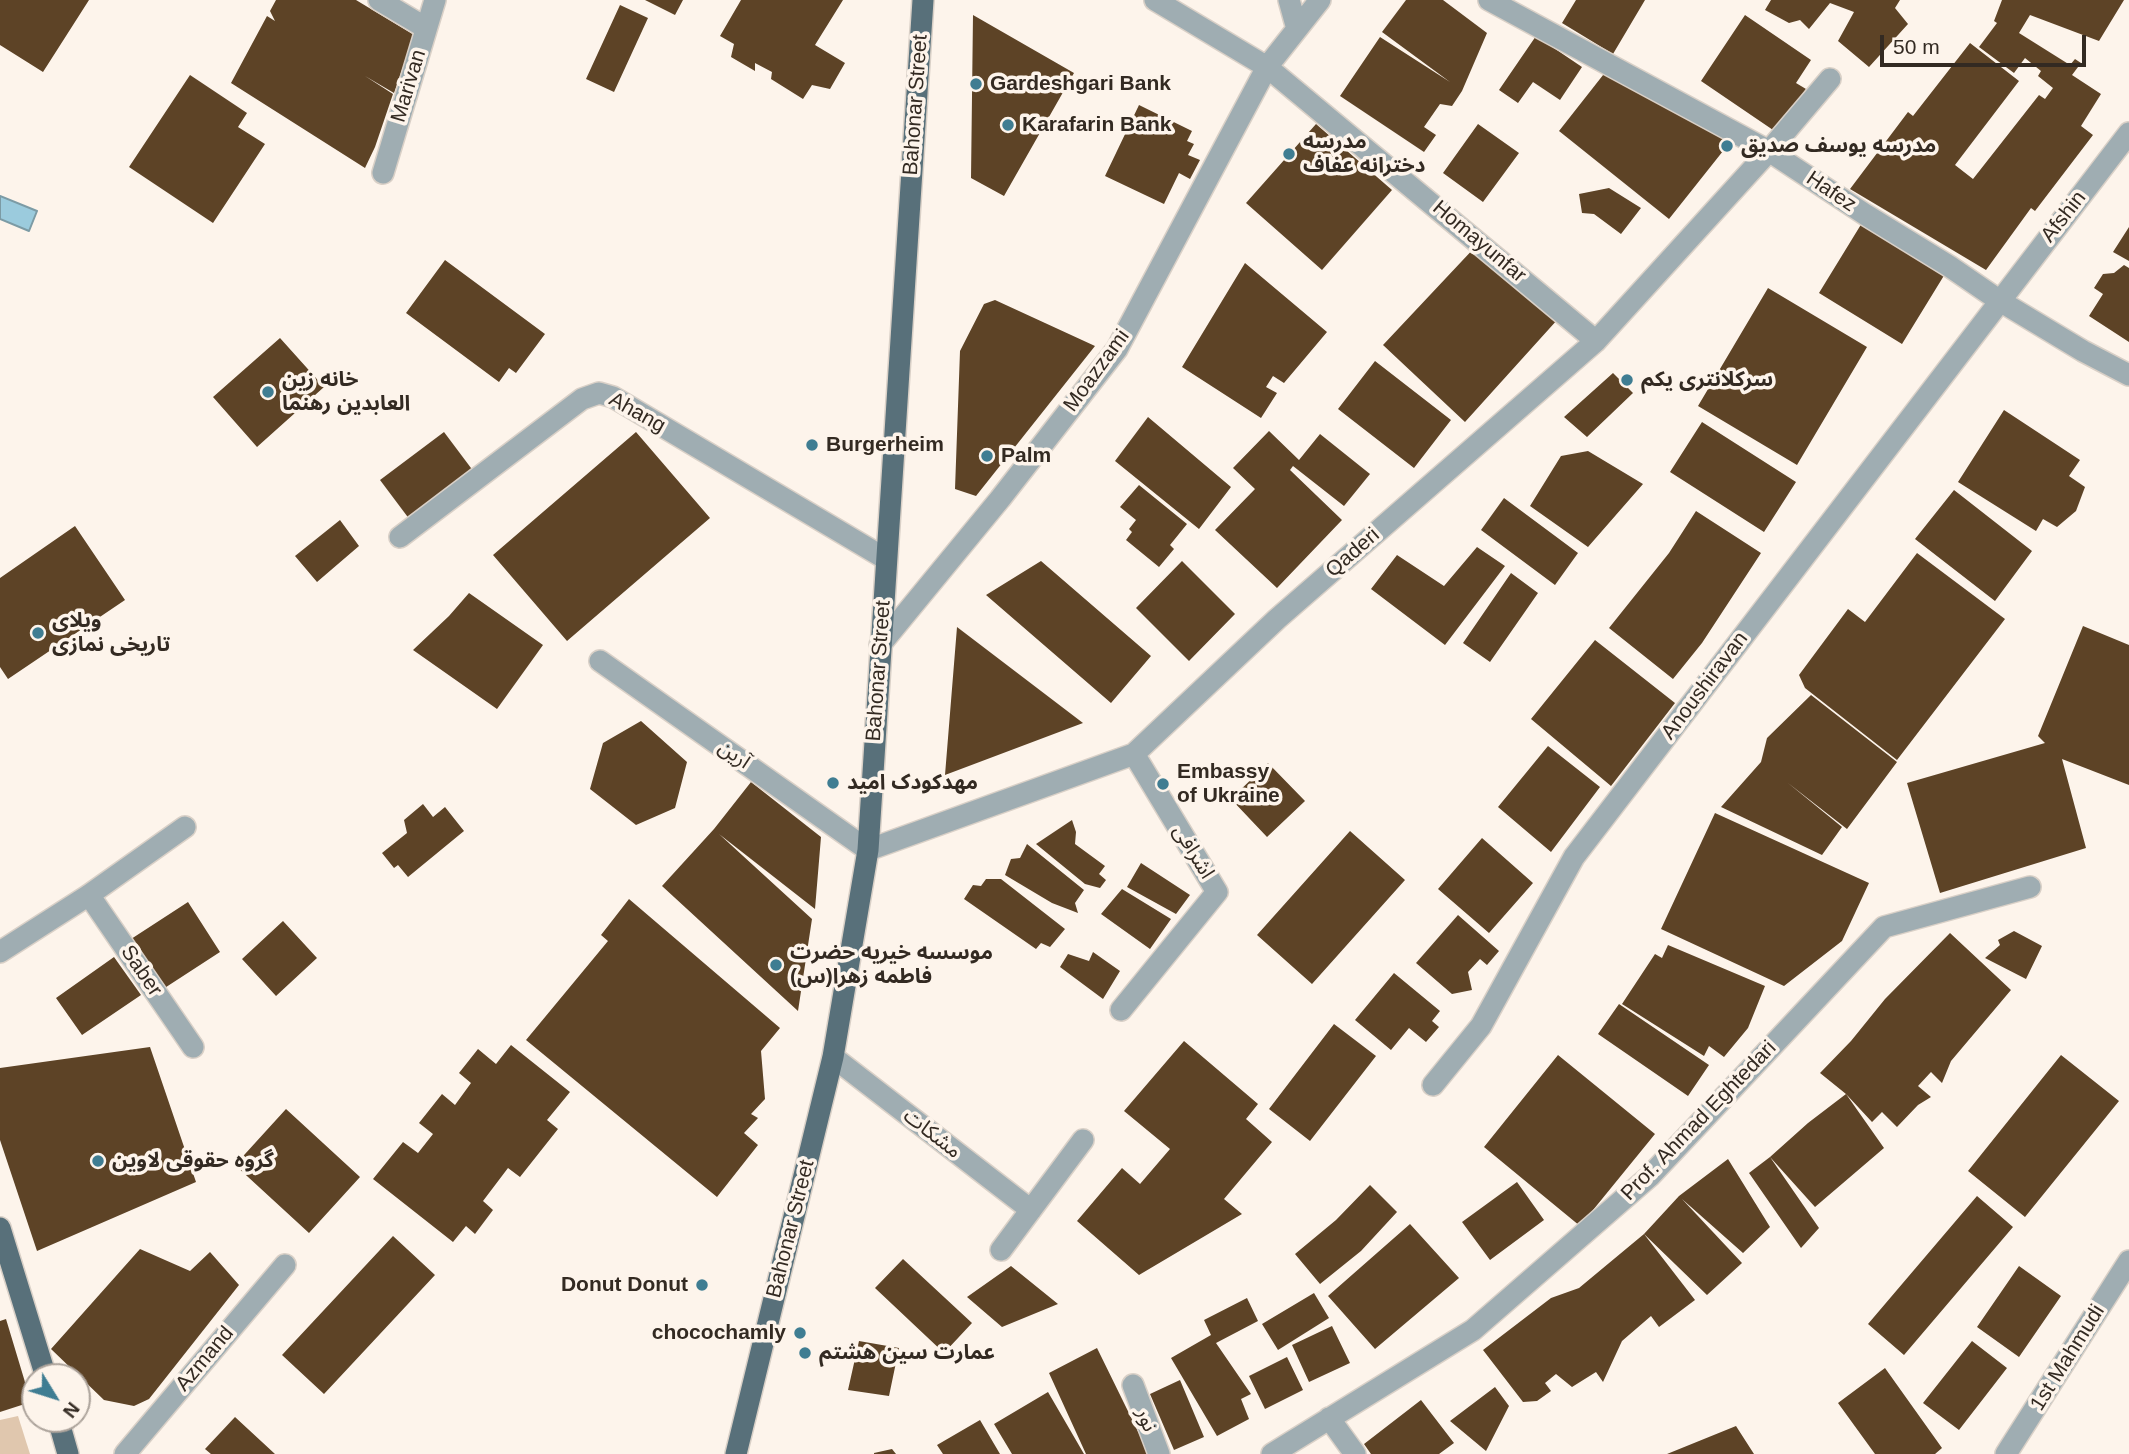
<!DOCTYPE html>
<meta charset="utf-8">
<style>
body{margin:0}
#map{position:relative;width:2129px;height:1454px;overflow:hidden;background:#fdf4eb;font-family:Arial,sans-serif}
canvas{display:block}
.north{position:absolute;left:21px;top:1363px;width:70px;height:70px;box-sizing:border-box;background:#fdf4eb;border:2px solid #aca39b;border-radius:50%;rotate:128deg;font-size:19px;font-weight:700;line-height:28px;text-align:center;color:#332a22}
.north::after{content:'';display:block;margin:auto;width:24px;height:32px;background:#3f7d92;clip-path:polygon(50% 0,100% 100%,50% 72%,0 100%)}
.scale{position:absolute;left:1880px;top:35px;width:206px;height:32px;box-sizing:border-box;border:4px solid #332a22;border-top:0;padding-left:9px;font-size:21px;line-height:24px;white-space:nowrap;color:#332a22;-webkit-text-stroke:5px #fdf4eb;paint-order:stroke}
</style>
<div id="map">
<canvas width="2129" height="1454"></canvas>
<div class="north">N</div>
<div class="scale">50 m</div>
</div>
<script>
const c = document.querySelector('canvas').getContext('2d');
c.lineJoin = 'round';
function paint(path, color) { c.fillStyle = color; c.fill(path, 'evenodd'); }
const toPath = rows => new Path2D(rows.map(r => 'M' + r).join(''));
function strokePath(path, color, width, dash) { c.strokeStyle = color; c.lineWidth = width; c.lineCap = dash ? 'butt' : 'round'; c.setLineDash(dash || []); c.stroke(path); }
function drawText(font, color, halo, rows, align = 'center') {
  c.font = font + ' Arial,"Noto Sans Arabic",sans-serif'; c.lineWidth = 7; c.setLineDash([]); c.textBaseline = 'middle'; c.strokeStyle = halo; c.fillStyle = color; for (const [text, x, y, turn = 0] of rows) {
    c.save(); c.translate(x, y); c.rotate((+turn || 0) * Math.PI / 180); c.textAlign = isNaN(turn) ? turn : align; if (halo) c.strokeText(text, 0, 0); c.fillText(text, 0, 0); c.restore();
  }
}
const green = toPath([
 [18,1416,30,1454,0,1454,0,1420]
]);
const water = toPath([
 [0,196,37,211,29,231,0,219,0,196]
]);
const building = toPath([
 [0,0,89,0,43,72,0,45],
 [276,0,356,0,414,35,394,93,365,76,393,94,375,147,365,168,231,83,267,16,275,21,270,11],
 [645,0,683,0,675,15],
 [741,0,843,0,815,45,845,63,830,89,812,85,803,99,771,79,772,72,755,63,755,71,731,57,734,44,720,36],
 [1406,0,1443,0,1487,33,1462,91,1452,106,1440,104,1424,127,1436,135,1424,152,1340,96,1380,37,1450,82,1382,32],
 [1576,0,1645,0,1613,54,1562,23],
 [1771,0,1900,0,1895,8,1908,24,1869,67,1838,41,1854,12,1830,3,1809,29,1800,20,1789,23,1765,10],
 [2002,0,2124,0,2099,41,2030,15,2019,33,2070,65,2075,59,2081,63,2072,75,2101,94,2081,126,2093,135,2035,211,2031,208,1986,270,1850,189,1908,112,1913,116,1970,43,2019,81,1955,165,1973,179,2039,95,2045,99,2053,88,2038,76,2041,71,2025,58,2014,73,1979,47,1997,23,1994,21],
 [620,5,648,18,614,92,586,79],
 [973,15,1074,73,1004,196,971,178],
 [1745,15,1811,60,1796,83,1806,89,1776,132,1701,81],
 [1536,36,1582,67,1560,100,1533,82,1518,103,1499,90],
 [1607,70,1723,133,1727,146,1669,219,1559,131],
 [190,75,247,113,238,127,265,144,213,223,129,167],
 [1139,105,1192,131,1187,141,1194,144,1188,155,1200,160,1190,179,1179,173,1164,204,1105,176],
 [1316,124,1392,190,1322,270,1246,203],
 [1478,124,1519,153,1483,202,1443,173],
 [1609,188,1641,208,1621,234,1594,214,1582,213,1579,194],
 [1865,218,1948,269,1902,344,1819,293],
 [2129,227,2129,261,2113,252],
 [1477,245,1558,319,1465,422,1383,345],
 [445,260,545,334,516,373,509,368,499,382,406,313],
 [1245,263,1327,332,1284,383,1273,376,1266,387,1277,393,1261,418,1182,367],
 [2124,265,2129,268,2129,342,2089,316,2103,294,2094,288,2103,274,2114,273],
 [1768,288,1867,347,1797,465,1698,406],
 [995,300,1095,346,976,496,955,489,960,351,984,304],
 [280,338,324,387,257,447,213,397],
 [1375,361,1451,420,1414,468,1338,409],
 [1613,373,1633,393,1587,437,1564,417],
 [2004,410,2080,460,2069,476,2085,487,2076,511,2057,527,2043,519,2036,531,1958,482],
 [1148,417,1231,487,1199,529,1115,461],
 [1702,422,1796,482,1764,532,1670,472],
 [1269,431,1299,460,1320,434,1370,474,1344,506,1293,466,1290,470,1342,520,1277,588,1215,530,1255,489,1233,468],
 [444,432,474,472,410,520,380,480],
 [636,432,710,518,567,641,493,555],
 [1588,451,1643,484,1588,547,1530,506,1561,456],
 [1139,485,1187,524,1170,545,1174,549,1159,567,1126,540,1132,532,1129,529,1136,520,1120,507],
 [1954,490,2032,551,1995,601,1915,539],
 [1504,498,1578,553,1555,585,1481,530],
 [1696,511,1761,553,1702,643,1673,679,1609,628,1669,553],
 [340,520,359,546,317,582,295,556],
 [75,526,125,600,8,679,0,667,0,578],
 [1477,547,1505,566,1445,645,1371,589,1397,555,1444,586],
 [1917,553,2005,619,1897,760,1805,688,1799,675,1848,609,1865,622],
 [1041,561,1151,656,1111,703,986,595],
 [1182,561,1235,614,1189,661,1136,608],
 [1511,573,1538,593,1490,662,1463,643],
 [469,593,543,645,497,709,413,650,449,616],
 [2083,626,2129,645,2129,785,2062,759,2086,848,1940,893,1907,783,2045,743,2038,736],
 [957,627,1083,723,945,775],
 [1595,640,1675,703,1611,786,1531,719],
 [1811,695,1897,762,1847,829,1788,783,1842,827,1822,855,1721,807,1761,762,1767,738],
 [641,721,687,762,675,808,636,825,590,789,603,743],
 [1548,746,1600,787,1551,852,1498,807],
 [1268,763,1305,801,1267,837,1231,799],
 [751,782,821,837,815,909,719,834,812,919,798,1011,662,886,714,829],
 [423,804,433,817,445,807,464,831,408,877,398,865,394,868,382,853,407,833,404,820],
 [1715,813,1869,883,1842,941,1784,986,1661,929],
 [1072,820,1076,832,1075,844,1105,866,1099,874,1106,880,1100,888,1085,884,1036,844],
 [1350,831,1405,880,1312,984,1257,935],
 [1482,838,1533,883,1489,933,1438,889],
 [1027,844,1084,890,1075,903,1078,913,1052,903,1005,875,1011,859,1020,858],
 [1141,863,1190,895,1176,914,1127,887],
 [986,879,1001,879,1065,929,1050,947,1041,943,1036,949,964,899,973,885,981,886],
 [1122,889,1171,919,1150,949,1101,914],
 [629,899,780,1028,761,1051,765,1099,751,1114,758,1118,744,1133,758,1145,717,1197,526,1040,608,941,601,935],
 [188,902,220,952,160,991,128,941],
 [1458,915,1499,951,1487,965,1480,959,1468,972,1472,990,1452,994,1416,963],
 [283,921,317,958,276,996,242,959],
 [2014,931,2042,946,2026,979,1985,958,2000,945,1998,940],
 [1950,933,2011,990,1951,1061,1942,1083,1931,1072,1918,1086,1931,1097,1918,1105,1897,1127,1882,1112,1872,1122,1846,1094,1820,1073,1851,1041,1885,999],
 [1668,945,1765,986,1748,1028,1724,1057,1709,1046,1704,1056,1622,1004,1655,954,1662,958],
 [1093,952,1120,971,1103,999,1060,967,1068,954,1089,961],
 [114,957,141,995,82,1035,56,998],
 [1394,973,1440,1011,1432,1021,1439,1027,1426,1042,1409,1028,1391,1050,1355,1020],
 [1619,1004,1709,1065,1688,1096,1598,1034],
 [1334,1024,1376,1056,1310,1141,1269,1109],
 [1184,1041,1258,1104,1246,1119,1272,1142,1224,1199,1242,1214,1139,1275,1077,1221,1122,1168,1140,1184,1170,1149,1124,1111],
 [511,1045,570,1092,547,1120,558,1129,520,1177,508,1168,483,1201,493,1210,475,1234,466,1226,453,1242,373,1179,403,1142,418,1153,433,1134,419,1123,442,1094,455,1105,471,1083,459,1073,478,1049,496,1064],
 [150,1047,196,1182,37,1251,0,1140,0,1068],
 [1558,1055,1655,1134,1580,1226,1484,1147],
 [2061,1055,2119,1101,2025,1217,1968,1171],
 [1846,1094,1884,1148,1815,1207,1770,1157,1819,1228,1801,1248,1749,1173,1770,1157,1808,1123],
 [286,1109,360,1177,309,1233,235,1165],
 [1728,1159,1770,1227,1743,1253,1682,1199,1742,1263,1707,1295,1644,1234,1679,1196],
 [1517,1182,1544,1220,1490,1260,1462,1222],
 [1370,1185,1397,1212,1361,1251,1320,1284,1295,1254,1336,1220],
 [1977,1196,2013,1227,1904,1355,1868,1324],
 [1410,1224,1459,1278,1375,1349,1328,1296],
 [1644,1234,1695,1300,1659,1327,1651,1316,1622,1341,1603,1382,1596,1372,1572,1387,1556,1374,1545,1383,1551,1391,1537,1401,1523,1402,1483,1350,1551,1298,1579,1288],
 [393,1236,435,1275,324,1394,282,1355],
 [140,1249,190,1271,210,1252,239,1285,149,1399,134,1406,104,1400,51,1349],
 [903,1259,972,1323,944,1353,875,1288],
 [1011,1266,1058,1304,1002,1327,967,1297],
 [2019,1266,2061,1296,2019,1357,1977,1327],
 [1314,1293,1329,1318,1278,1350,1262,1324],
 [1247,1298,1258,1321,1216,1343,1251,1394,1241,1399,1249,1419,1217,1436,1171,1358,1211,1335,1204,1320],
 [6,1319,31,1402,0,1412,0,1321],
 [1332,1326,1350,1363,1309,1382,1292,1345],
 [859,1341,899,1348,889,1396,848,1390],
 [1972,1341,2007,1368,1959,1430,1923,1403],
 [1097,1348,1149,1454,1086,1454,1049,1373],
 [1287,1357,1303,1390,1265,1409,1249,1376],
 [1885,1368,1942,1448,1935,1454,1875,1454,1838,1403],
 [1180,1380,1204,1437,1174,1450,1150,1394],
 [1495,1387,1509,1406,1486,1451,1450,1421],
 [1048,1392,1084,1454,1012,1454,994,1424],
 [1421,1400,1454,1443,1439,1454,1371,1454,1364,1444],
 [235,1417,275,1454,211,1454,205,1449],
 [980,1420,1000,1454,943,1454,937,1445],
 [1736,1426,1754,1454,1667,1454],
 [892,1449,896,1454,874,1454,874,1453]
]);
const street = toPath([
 [379,0,426,28],
 [1155,0,1267,67,1596,341],
 [1289,0,1297,29],
 [1489,0,1769,151,1866,215,1949,266,2000,301,2083,351,2129,375],
 [383,173,435,0],
 [400,537,582,399,599,393,613,397,886,559],
 [880,645,1000,499,1117,349,1267,67,1320,0],
 [600,661,868,850,1134,754,1277,619,1596,341,1769,151,1830,79],
 [89,895,193,1047],
 [0,952,89,895,185,827],
 [1121,1010,1217,892,1134,754],
 [833,1057,1031,1210],
 [1433,1085,1481,1026,1574,857,2129,133],
 [1001,1250,1083,1140],
 [1133,1385,1159,1454],
 [1329,1418,1355,1454],
 [125,1454,285,1265],
 [1272,1454,1473,1330,1650,1176,1884,927,2030,887],
 [2006,1454,2129,1261]
]);
const primary = toPath([
 [0,1228,46,1377],
 [58,1419,68,1454],
 [736,1454,833,1057,868,850,923,0]
]);
const markers = [
 [976,84,7,"#3f7d92"],
 [1008,125,7,"#3f7d92"],
 [1727,146,7,"#3f7d92"],
 [1289,154,7,"#3f7d92"],
 [1627,380,7,"#3f7d92"],
 [268,392,7,"#3f7d92"],
 [812,445,7,"#3f7d92"],
 [987,456,7,"#3f7d92"],
 [38,633,7,"#3f7d92"],
 [833,783,7,"#3f7d92"],
 [1163,784,7,"#3f7d92"],
 [776,965,7,"#3f7d92"],
 [98,1161,7,"#3f7d92"],
 [702,1285,7,"#3f7d92"],
 [800,1333,7,"#3f7d92"],
 [805,1353,7,"#3f7d92"]
];
const poiNames = [
 ["Gardeshgari Bank",990,84],
 ["Karafarin Bank",1022,125],
 ["مدرسه",1303,142],
 ["دخترانه عفاف",1303,166],
 ["مدرسه یوسف صدیق",1741,146],
 ["خانه زین",282,380],
 ["العابدین رهنما",282,404],
 ["سرکلانتری یکم",1641,380],
 ["Burgerheim",826,445],
 ["Palm",1001,456],
 ["ویلای",52,621],
 ["تاریخی نمازی",52,645],
 ["Embassy",1177,772],
 ["of Ukraine",1177,796],
 ["مهدکودک امید",847,783],
 ["موسسه خیریه حضرت",790,953],
 ["فاطمه زهرا(س)",790,977],
 ["گروه حقوقی لاوین",112,1161],
 ["Donut Donut",688,1285,"right"],
 ["chocochamly",786,1333,"right"],
 ["عمارت سین هشتم",819,1353]
];
const streetNames = [
 ["Marivan",409,86,-73],
 ["Bahonar Street",916,105,-86],
 ["Hafez",1831,192,34],
 ["Afshin",2064,217,-52],
 ["Homayunfar",1479,242,40],
 ["Moazzami",1097,371,-54],
 ["Ahang",637,413,29],
 ["Qaderi",1353,553,-41],
 ["Bahonar Street",879,671,-86],
 ["Anoushiravan",1705,686,-53],
 ["آرین",734,755,35],
 ["اشرافی",1193,852,59],
 ["Saber",141,971,56],
 ["Prof. Ahmad Eghtedari",1699,1121,-46],
 ["مشکات",932,1134,38],
 ["Bahonar Street",791,1229,-76],
 ["1st Mahmudi",2068,1358,-58],
 ["Azmand",205,1359,-50],
 ["نور",1146,1420,69]
];
paint(green, '#e0c7ae');
paint(water, '#9bcbdd');
strokePath(water, '#7c9ba5', 2);
paint(building, '#5d4326');
strokePath(street, '#d9d0c7', 24);
strokePath(primary, '#d9d0c7', 24);
strokePath(street, '#9fadb2', 21);
strokePath(primary, '#58707a', 21);
for (const [x, y, r, color] of markers) { const dot = new Path2D(); dot.arc(x, y, r, 0, 2 * Math.PI); c.fillStyle = color; c.fill(dot); strokePath(dot, '#fdf4eb', 2.5); }
drawText('bold 21px', '#332a22', '#fdf4eb', poiNames, 'left');
drawText('21px', '#332a22', '#fdf4eb', streetNames);
</script>
